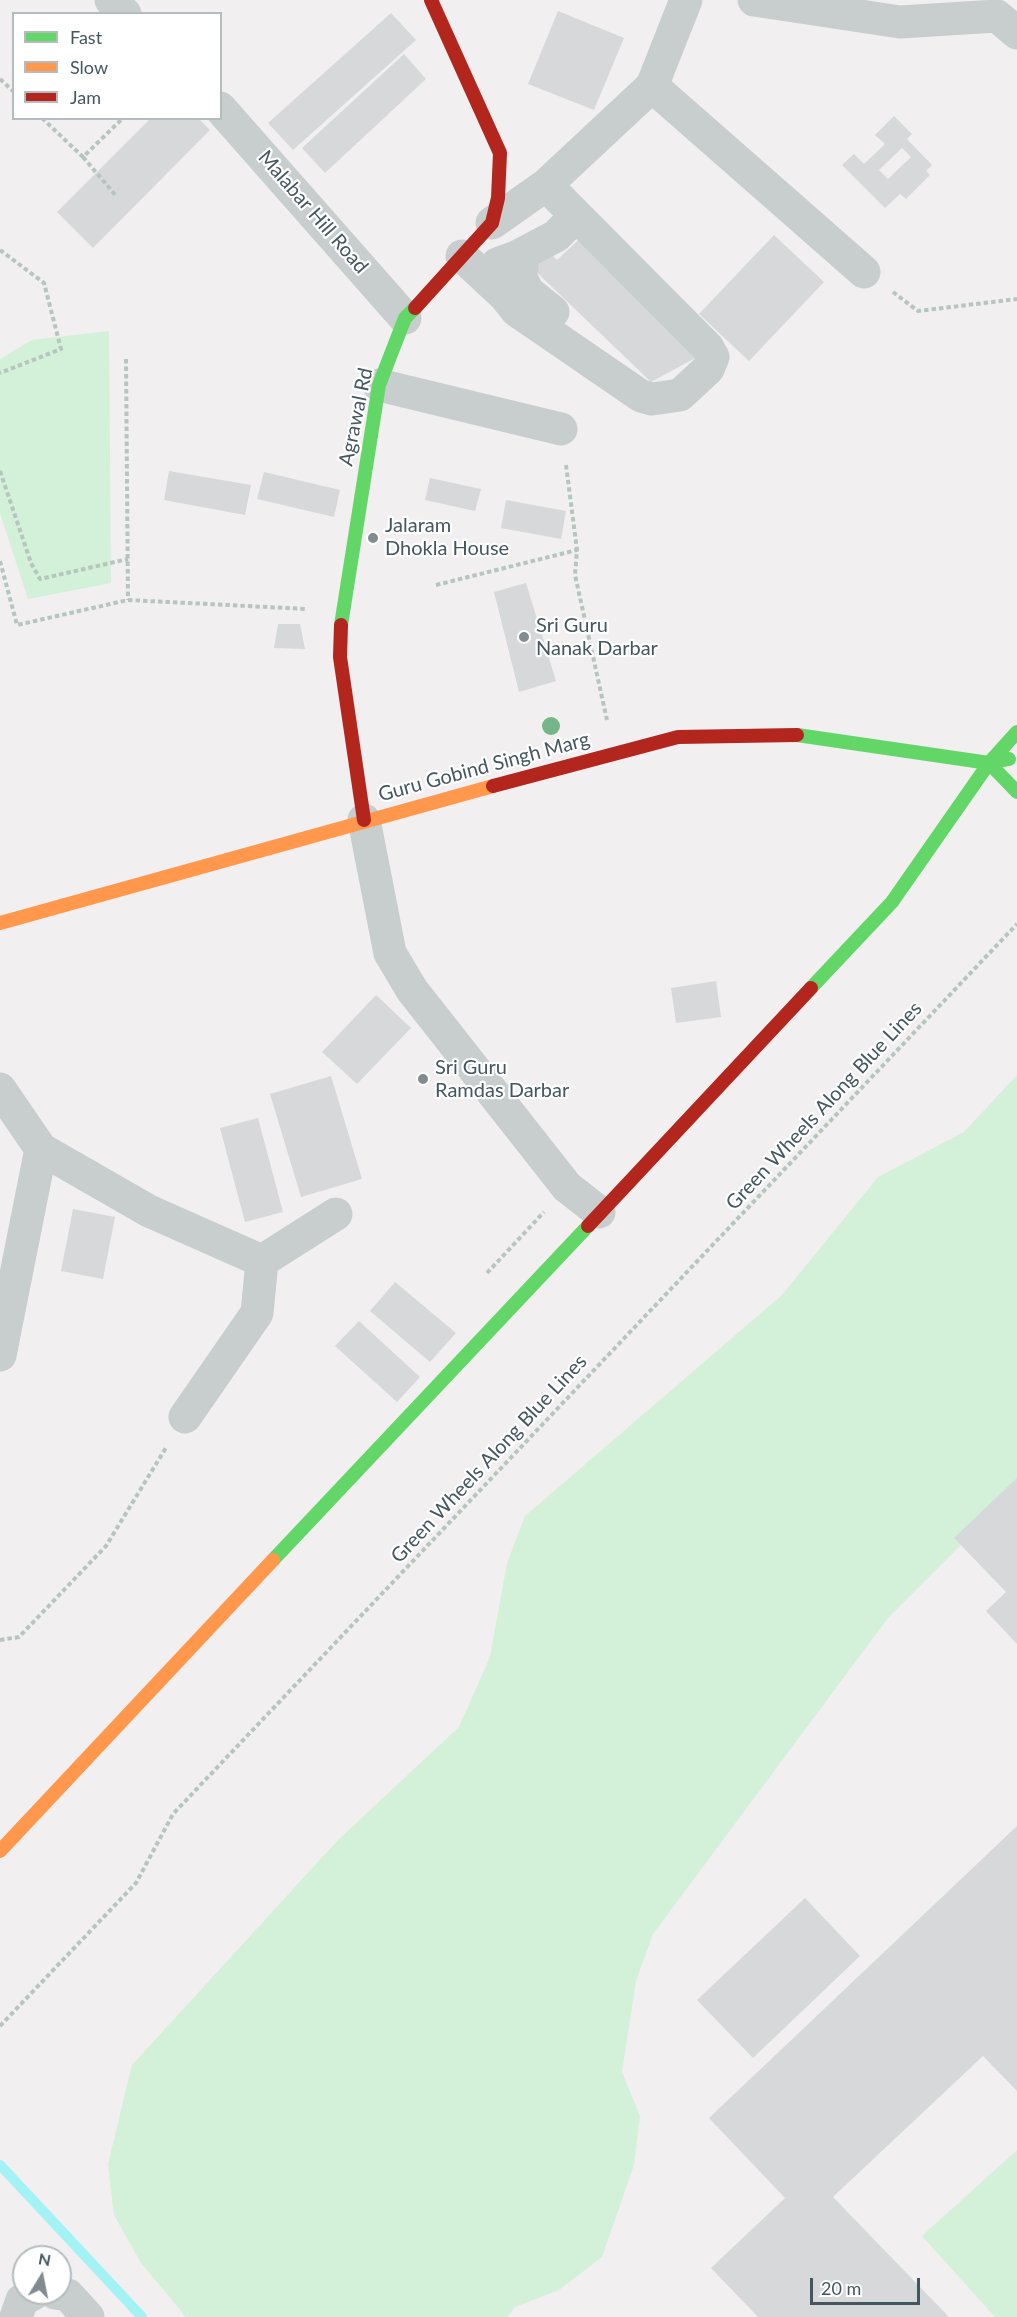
<!DOCTYPE html>
<style>
body{margin:0}
#map{position:relative;width:1017px;height:2317px;overflow:hidden;background:#f1eff0;font-family:Lato,sans-serif}
canvas{display:block}
.legend{position:absolute;left:12px;top:12px;width:210px;height:108px;box-sizing:border-box;background:#fff;border:2px solid #b5bcbf;margin:0;padding:8px 10px;list-style:none;font-size:18px;color:#45575e}
.legend li{display:flex;align-items:center;gap:12px;height:30px}
.legend b{width:30px;border:2px solid #b5bcbf}
.north{position:absolute;left:12px;top:2245px;width:60px;height:60px;box-sizing:border-box;background:#fff;border:2px solid #b5bcbf;border-radius:50%;rotate:10deg;font-size:16px;font-weight:700;line-height:24px;text-align:center;color:#45575e}
.north::after{content:'';display:block;margin:auto;width:21px;height:27px;background:#818c91;clip-path:polygon(50% 0,100% 100%,50% 72%,0 100%)}
.scale{position:absolute;left:810px;top:2278px;width:110px;height:27px;box-sizing:border-box;border:3px solid #45575e;border-top:0;padding-left:8px;font-size:18px;line-height:21px;white-space:nowrap;color:#45575e;-webkit-text-stroke:4px #fff;paint-order:stroke}
</style>
<div id="map">
<canvas width="1017" height="2317"></canvas>
<ul class="legend">
<li><b style="height:8px;background:#63d668"></b>Fast</li>
<li><b style="height:8px;background:#ff974d"></b>Slow</li>
<li><b style="height:8px;background:#b3261e"></b>Jam</li>
</ul>
<div class="north">N</div>
<div class="scale">20 m</div>
</div>
<script>
const c = document.querySelector('canvas').getContext('2d');
c.lineJoin = 'round';
function paint(path, color) { c.fillStyle = color; c.fill(path, 'evenodd'); }
const toPath = rows => new Path2D(rows.map(r => 'M' + r).join(''));
function strokePath(path, color, width, dash) { c.strokeStyle = color; c.lineWidth = width; c.lineCap = dash ? 'butt' : 'round'; c.setLineDash(dash || []); c.stroke(path); }
function drawText(font, color, halo, rows, align = 'center') {
  c.font = font + ' Lato,sans-serif'; c.lineWidth = 4.5; c.setLineDash([]); c.textBaseline = 'middle'; c.strokeStyle = halo; c.fillStyle = color; for (const [text, x, y, turn = 0] of rows) {
    c.save(); c.translate(x, y); c.rotate((+turn || 0) * Math.PI / 180); c.textAlign = isNaN(turn) ? turn : align; if (halo) c.strokeText(text, 0, 0); c.fillText(text, 0, 0); c.restore();
  }
}
const green = toPath([
 [109,331,111,583,28,599,0,513,0,359,32,340],
 [1017,1075,1017,1489,888,1618,653,1934,636,1981,622,2072,640,2116,634,2165,602,2257,559,2290,515,2307,507,2317,186,2317,141,2263,114,2215,108,2164,132,2065,338,1840,459,1727,490,1657,507,1563,525,1516,782,1295,878,1177,964,1132],
 [1017,2150,1017,2317,995,2317,922,2236]
]);
const stream = toPath([
 [0,2165,142,2317]
]);
const building = toPath([
 [558,11,624,38,594,110,528,84],
 [391,13,416,40,293,150,268,123],
 [404,54,426,79,325,173,302,148],
 [894,116,912,134,907,139,932,165,926,171,930,175,906,199,900,194,885,208,842,165,854,154,864,164,885,144,875,135],
 [902,148,911,157,888,179,879,170],
 [151,118,198,118,210,130,93,248,57,212],
 [589,230,699,356,651,382,526,262,543,246,557,260],
 [774,235,824,282,749,361,699,314],
 [169,471,251,485,245,515,164,500],
 [264,472,340,490,334,517,257,499],
 [430,478,481,489,475,511,425,500],
 [506,500,566,511,561,539,501,528],
 [526,583,556,681,519,692,494,592],
 [278,624,300,624,305,649,274,648],
 [716,981,721,1017,676,1023,671,988],
 [376,995,411,1028,357,1084,322,1052],
 [331,1076,362,1179,301,1197,270,1094],
 [258,1118,283,1212,245,1222,220,1128],
 [73,1209,115,1217,103,1279,61,1271],
 [395,1282,456,1333,430,1362,370,1311],
 [359,1321,420,1377,397,1402,335,1346],
 [1017,1478,1017,1644,986,1611,1006,1592,954,1538],
 [1017,1826,1017,2091,983,2056,833,2197,949,2317,758,2317,711,2268,785,2198,709,2118],
 [805,1898,860,1956,753,2058,697,2000]
]);
const path = toPath([
 [0,79,14,92],
 [42,118,83,157,123,118],
 [83,157,117,197],
 [0,250,44,283,61,349,0,373],
 [893,292,918,311,1017,299],
 [126,359,128,600],
 [566,465,577,550,575,575,607,720],
 [0,471,31,563,40,579,128,559],
 [0,561,17,625,128,600,307,609],
 [436,585,577,550],
 [487,1273,544,1212],
 [0,1640,19,1637,106,1546,167,1446],
 [0,2026,136,1883,173,1814,1017,924]
]);
const street = toPath([
 [111,0,125,14],
 [754,0,900,22,997,16,1017,33],
 [652,86,864,272],
 [220,108,405,318],
 [492,223,546,185,652,86,686,0],
 [462,256,505,296,517,311,641,396,652,399,680,395,708,369,713,357,708,348,546,185],
 [516,257,522,267,520,276,528,292,553,312],
 [497,264,516,257,556,236,576,216],
 [379,385,561,429],
 [364,820,390,953,412,990,567,1187,599,1212],
 [0,1089,41,1149,149,1211,262,1261],
 [0,1355,41,1149],
 [185,1417,257,1313,262,1261,336,1214],
 [55,2293,68,2295,88,2317],
 [16,2317,22,2300,35,2293]
]);
const fast = toPath([
 [341,625,379,385,405,318,415,308],
 [797,735,989,763],
 [1009,759,989,763,1017,792],
 [811,988,892,902,989,763,1017,732],
 [273,1560,588,1226]
]);
const slow = toPath([
 [0,923,493,786],
 [0,1851,273,1560]
]);
const jam = toPath([
 [415,308,492,223,498,198,500,153,431,0],
 [341,625,340,657,364,820],
 [493,786,678,737,797,735],
 [588,1226,811,988]
]);
const trees = [
 [551,726]
];
const markers = [
 [373,538,6,"#818c91"],
 [524,637,6,"#818c91"],
 [423,1079,6,"#818c91"]
];
const streetNames = [
 ["Malabar Hill Road",313,212,49],
 ["Agrawal Rd",356,417,-78],
 ["Guru Gobind Singh Marg",484,767,-15],
 ["Green Wheels Along Blue Lines",824,1106,-47],
 ["Green Wheels Along Blue Lines",489,1459,-47]
];
const poiNames = [
 ["Jalaram",385,526],
 ["Dhokla House",385,549],
 ["Sri Guru",536,626],
 ["Nanak Darbar",536,649],
 ["Sri Guru",435,1068],
 ["Ramdas Darbar",435,1091]
];
paint(green, '#d2f1d8');
strokePath(stream, '#a3f2f4', 10);
paint(building, '#d7d8da');
strokePath(path, '#b6c5be', 4, [4.5, 3]);
strokePath(street, '#c8cdce', 33);
strokePath(fast, '#63d668', 14);
strokePath(slow, '#ff974d', 14);
strokePath(jam, '#b3261e', 14);
c.fillStyle = '#74b688';
for (const [x, y] of trees) { c.beginPath(); c.arc(x, y, 9, 0, 2 * Math.PI); c.fill(); }
for (const [x, y, r, color] of markers) { const dot = new Path2D(); dot.arc(x, y, r, 0, 2 * Math.PI); c.fillStyle = color; c.fill(dot); strokePath(dot, '#fff', 2); }
drawText('20px', '#45575e', '#fff', streetNames);
drawText('20px', '#45575e', '#fff', poiNames, 'left');
</script>
